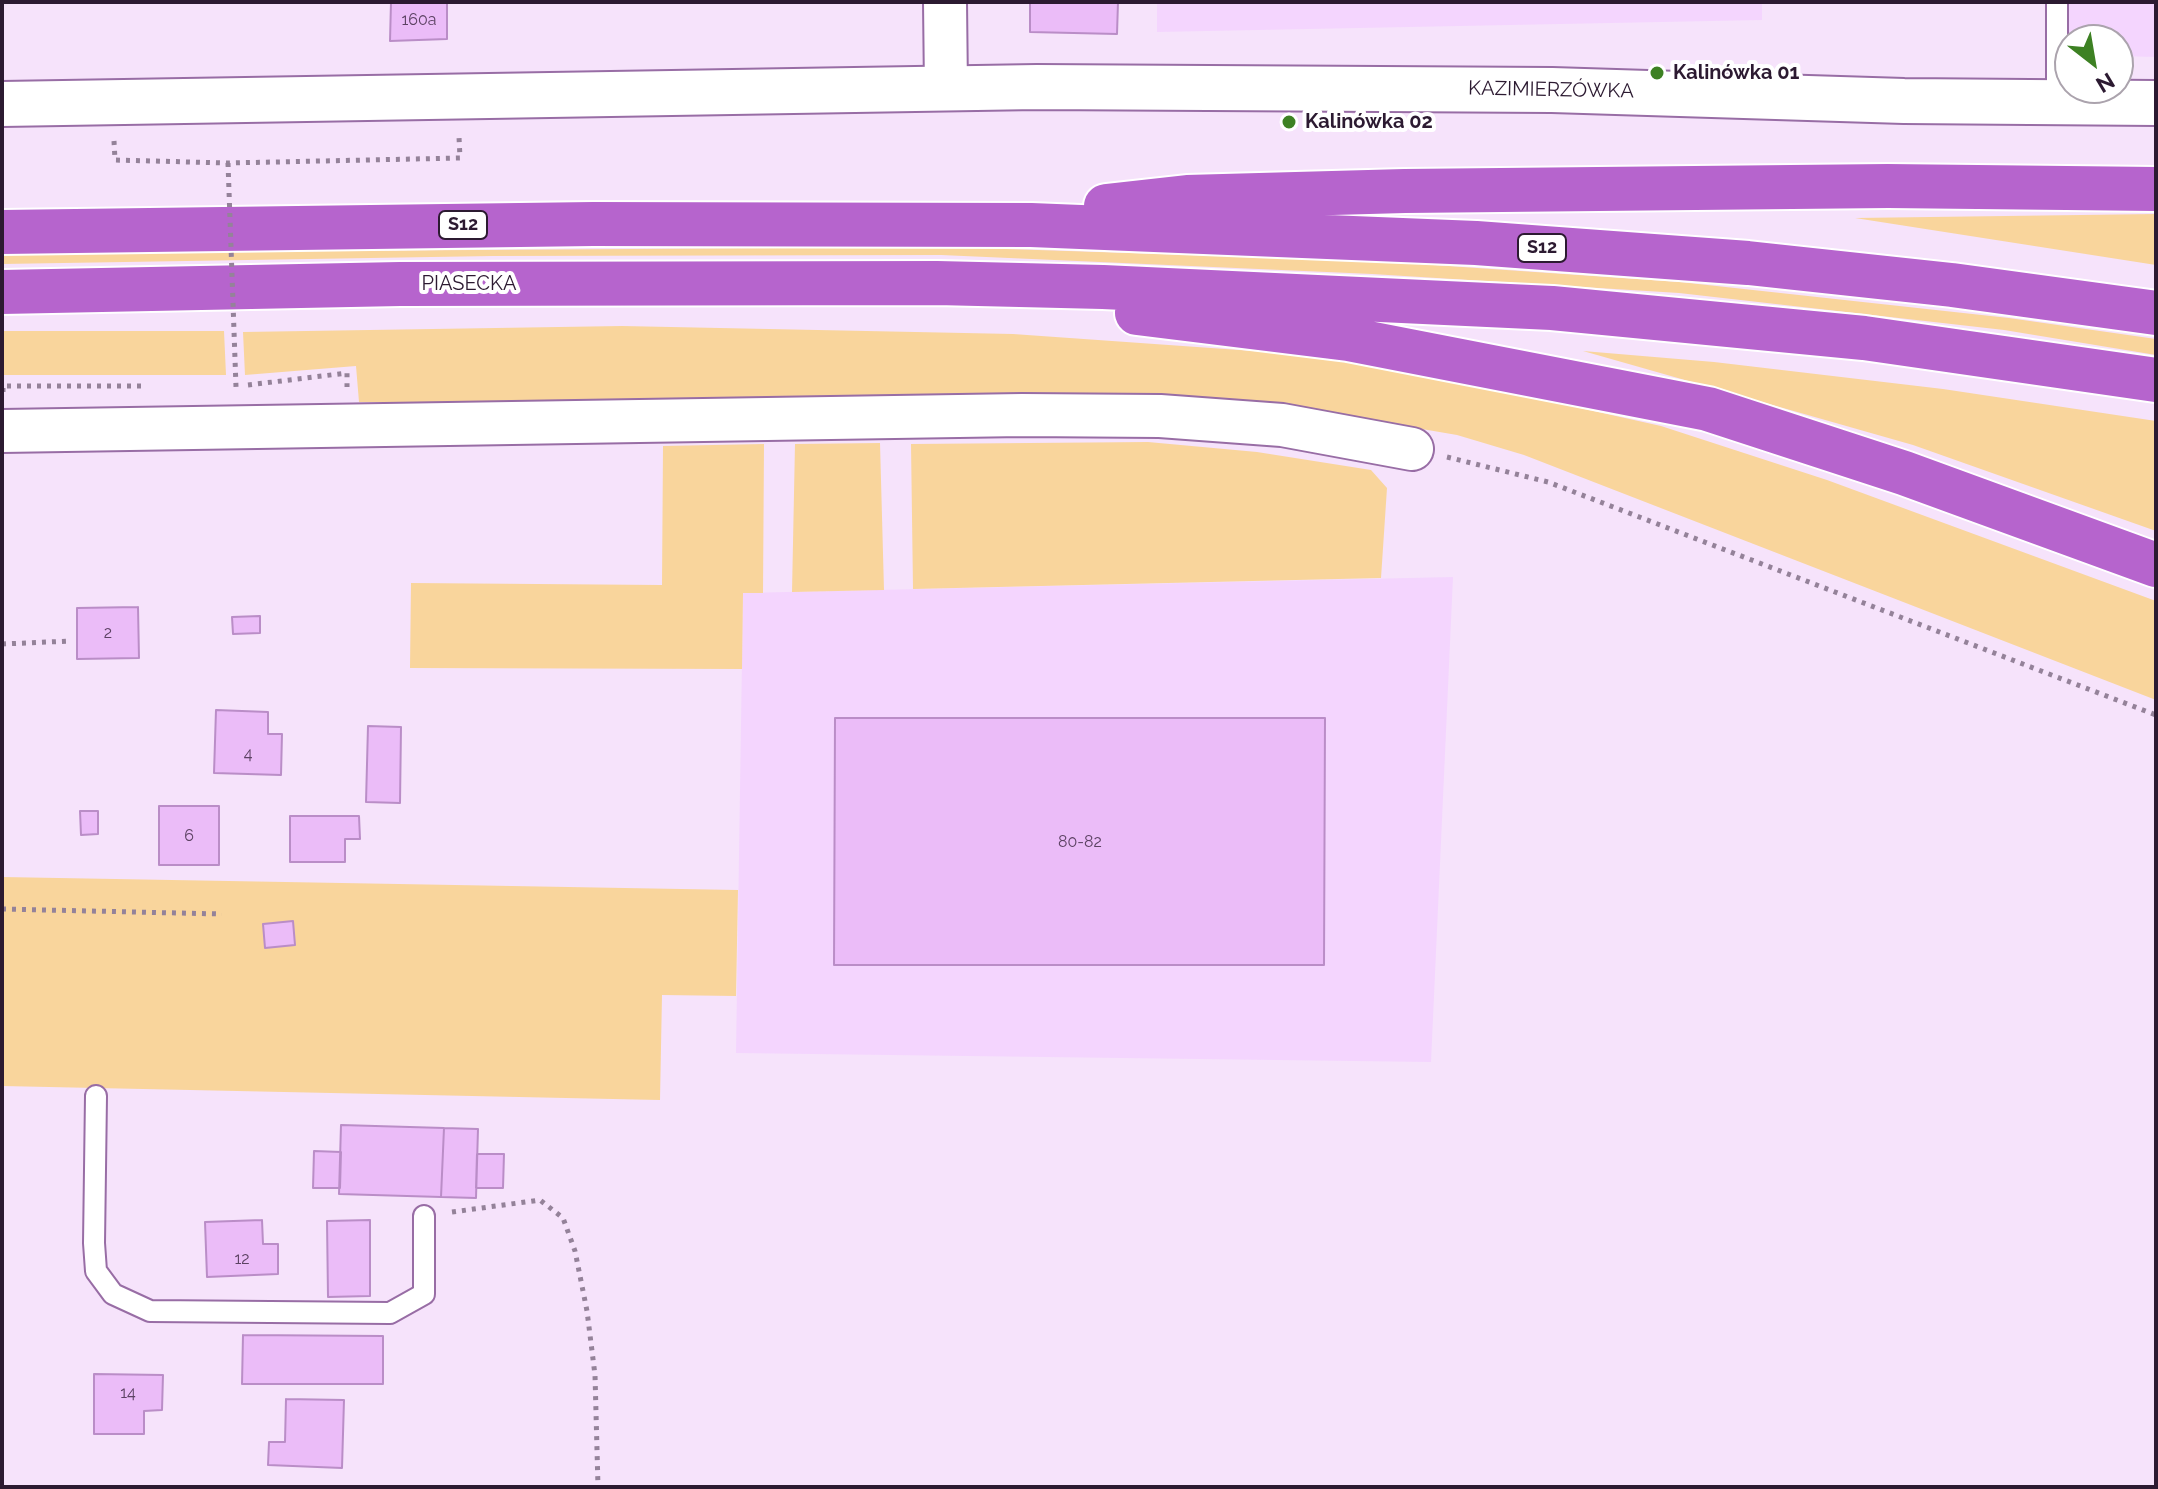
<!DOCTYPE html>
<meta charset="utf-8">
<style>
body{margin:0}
#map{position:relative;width:2158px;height:1489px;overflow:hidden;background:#f6e3fb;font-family:Raleway,sans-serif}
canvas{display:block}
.frame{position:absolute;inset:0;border:4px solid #2c1a31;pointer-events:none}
.north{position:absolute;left:2054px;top:24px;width:80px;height:80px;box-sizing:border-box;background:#fff;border:2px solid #aba3ad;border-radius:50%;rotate:149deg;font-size:22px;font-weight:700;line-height:32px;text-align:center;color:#2c1a31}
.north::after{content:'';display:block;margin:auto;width:28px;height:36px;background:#3d8123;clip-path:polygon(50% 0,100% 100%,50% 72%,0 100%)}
</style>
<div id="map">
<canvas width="2158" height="1489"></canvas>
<div class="frame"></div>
<div class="north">N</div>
</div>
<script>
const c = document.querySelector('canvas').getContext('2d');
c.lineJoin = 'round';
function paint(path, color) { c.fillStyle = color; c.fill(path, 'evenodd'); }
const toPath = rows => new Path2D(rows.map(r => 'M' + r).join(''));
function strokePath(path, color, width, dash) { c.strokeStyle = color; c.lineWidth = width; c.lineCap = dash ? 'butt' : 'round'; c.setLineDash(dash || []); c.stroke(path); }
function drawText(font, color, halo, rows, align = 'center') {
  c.font = font + ' Raleway,sans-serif'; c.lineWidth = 8; c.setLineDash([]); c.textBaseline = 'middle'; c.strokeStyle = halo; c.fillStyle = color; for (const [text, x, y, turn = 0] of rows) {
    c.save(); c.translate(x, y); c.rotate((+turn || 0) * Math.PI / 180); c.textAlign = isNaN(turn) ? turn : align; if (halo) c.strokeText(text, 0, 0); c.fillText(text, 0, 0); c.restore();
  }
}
const built = toPath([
 [1157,2,1762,2,1762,20,1157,32],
 [2067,2,2156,2,2156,57,2118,56,2118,40,2070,40,2070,55,2066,55],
 [1453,577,1431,1062,736,1053,743,593]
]);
const green = toPath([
 [2156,214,2156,265,1855,218],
 [945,247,1376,261,1680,282,2009,318,2156,339,2156,355,2004,330,1679,293,1372,274,941,255,493,256,2,264,2,253],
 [622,326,1013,334,1296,354,1454,380,1661,426,1827,480,2156,601,2156,700,1524,455,1457,435,1381,422,1312,411,1145,395,1020,394,564,402,359,402,356,366,245,375,243,332],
 [2,331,224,331,226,375,2,375],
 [1583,351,1714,362,1943,389,2156,421,2156,531,1913,445],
 [1148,442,1257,452,1371,470,1387,488,1381,578,913,589,911,444],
 [880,443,884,590,792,592,795,444],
 [764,444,763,593,743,593,742,669,410,668,411,583,662,585,663,446],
 [2,877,738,890,736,996,662,995,660,1100,2,1086]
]);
const building = toPath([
 [391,2,447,2,447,39,390,41,391,2],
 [1030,2,1118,2,1117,34,1030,32,1030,2],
 [138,607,139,658,77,659,77,608,138,607],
 [260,616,260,633,233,634,232,617,260,616],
 [216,710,268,712,268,734,282,734,281,775,214,773,216,710],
 [835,718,1325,718,1324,965,834,965,835,718],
 [368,726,401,727,400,803,366,802,368,726],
 [159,806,219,806,219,865,159,865,159,806],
 [80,811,98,811,98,834,81,835,80,811],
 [290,816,359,816,360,839,345,839,345,862,290,862,290,816],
 [293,921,295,945,265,948,263,924,293,921],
 [341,1125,444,1128,441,1197,339,1194,341,1125],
 [444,1128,478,1129,476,1198,441,1197,444,1128],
 [314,1151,341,1152,340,1188,313,1188,314,1151],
 [477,1154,504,1154,503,1188,476,1188,477,1154],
 [262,1220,263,1244,278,1244,278,1274,207,1277,205,1222,262,1220],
 [370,1220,370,1296,328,1297,327,1221,370,1220],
 [243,1335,383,1336,383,1384,242,1384,243,1335],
 [94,1374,163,1375,162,1410,144,1411,144,1434,94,1434,94,1374],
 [286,1399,344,1400,342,1468,268,1465,269,1442,285,1442,286,1399]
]);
const path = toPath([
 [114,141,115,160,228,163,460,158,459,137],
 [248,385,347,373,347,387],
 [3,392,3,386,146,386],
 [1447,457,1548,482,2156,715],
 [2,644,71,641],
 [2,909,222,914],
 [452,1212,540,1200,563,1218,575,1251,587,1311,595,1375,598,1487]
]);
const lane = toPath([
 [2057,2,2057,103],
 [96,1096,94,1243,96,1271,113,1294,150,1311,390,1313,424,1294,424,1216]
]);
const street = toPath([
 [945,2,946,89],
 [2,431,1022,415,1160,416,1282,425,1412,449]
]);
const secondary = toPath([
 [2,104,1037,87,1552,90,1904,101,2156,103]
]);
const highway = toPath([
 [1106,206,1187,197,1405,191,1888,186,2156,189],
 [2,232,593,224,1031,225,1476,243,1748,263,1952,285,2156,313],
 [2,292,400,284,937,283,1103,287,1552,308,1864,338,2156,380],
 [1137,313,1348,339,1708,409,1904,473,2156,565]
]);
const pathBridge = toPath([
 [228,163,236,387]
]);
const markers = [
 [1657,73,8,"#3d8123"],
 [1289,122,8,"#3d8123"]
];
const numberNames = [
 ["160a",419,20],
 ["2",108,633],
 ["4",248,754],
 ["6",189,836],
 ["80-82",1080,842],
 ["12",242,1259],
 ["14",128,1393]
];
const shields = [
 [463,225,48],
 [1542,248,48]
];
const shieldNames = [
 ["S12",463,225],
 ["S12",1542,248]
];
const poiNames = [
 ["Kalinówka 01",1673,73],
 ["Kalinówka 02",1305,122]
];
const streetNames = [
 ["KAZIMIERZÓWKA",1551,90,1],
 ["PIASECKA",469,284]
];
paint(built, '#f4d5fe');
paint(green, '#f9d59c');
paint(building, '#ebbcf8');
strokePath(building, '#ba8dc7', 2);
strokePath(lane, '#986da5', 24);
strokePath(street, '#986da5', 46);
strokePath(secondary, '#986da5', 48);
strokePath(highway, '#fff', 48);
strokePath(path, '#948299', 5, [4, 6]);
strokePath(lane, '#fff', 20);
strokePath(street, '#fff', 42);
strokePath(secondary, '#fff', 44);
strokePath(highway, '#b664cd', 44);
strokePath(pathBridge, '#948299', 5, [4, 6]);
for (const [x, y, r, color] of markers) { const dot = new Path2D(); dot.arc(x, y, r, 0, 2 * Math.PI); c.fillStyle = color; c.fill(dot); strokePath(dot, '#fff', 3); }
drawText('16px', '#5c4263', null, numberNames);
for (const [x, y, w] of shields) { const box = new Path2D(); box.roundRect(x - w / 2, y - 14, w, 28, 6); c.fillStyle = '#fff'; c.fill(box); strokePath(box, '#2c1a31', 2); }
drawText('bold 18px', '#2c1a31', null, shieldNames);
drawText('bold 20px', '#2c1a31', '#fff', poiNames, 'left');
drawText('20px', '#2c1a31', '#fff', streetNames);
</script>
